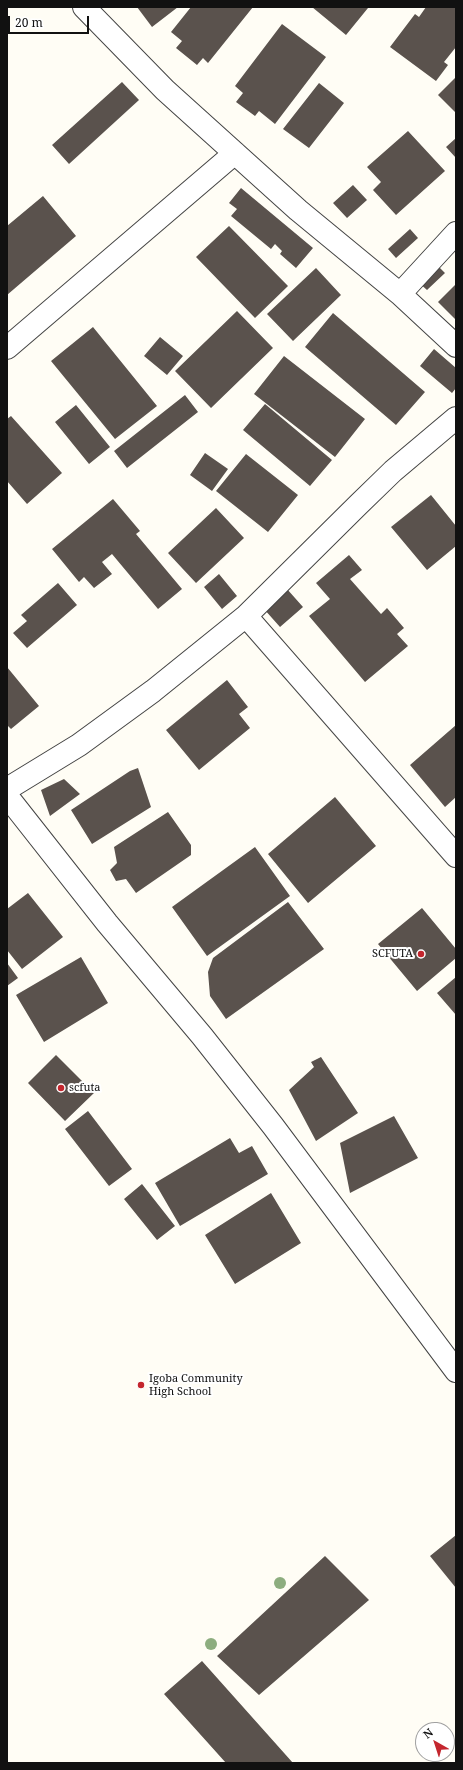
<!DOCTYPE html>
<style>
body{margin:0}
#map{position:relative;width:463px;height:1770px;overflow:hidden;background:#fffdf5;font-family:"Noto Serif",serif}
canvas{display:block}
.frame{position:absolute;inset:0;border:8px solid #111;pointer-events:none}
.north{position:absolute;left:415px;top:1722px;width:40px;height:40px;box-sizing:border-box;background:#fff;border:1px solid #a0a0a0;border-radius:50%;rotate:321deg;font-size:11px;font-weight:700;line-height:16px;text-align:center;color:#111}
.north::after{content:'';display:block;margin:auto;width:14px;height:18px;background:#c4262e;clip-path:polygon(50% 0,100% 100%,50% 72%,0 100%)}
.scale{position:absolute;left:8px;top:16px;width:81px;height:18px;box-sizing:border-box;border:2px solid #111;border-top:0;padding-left:5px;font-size:12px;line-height:14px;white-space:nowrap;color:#111;-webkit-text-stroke:3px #fff;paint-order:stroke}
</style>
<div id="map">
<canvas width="463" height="1770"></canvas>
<div class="frame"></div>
<div class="north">N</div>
<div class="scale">20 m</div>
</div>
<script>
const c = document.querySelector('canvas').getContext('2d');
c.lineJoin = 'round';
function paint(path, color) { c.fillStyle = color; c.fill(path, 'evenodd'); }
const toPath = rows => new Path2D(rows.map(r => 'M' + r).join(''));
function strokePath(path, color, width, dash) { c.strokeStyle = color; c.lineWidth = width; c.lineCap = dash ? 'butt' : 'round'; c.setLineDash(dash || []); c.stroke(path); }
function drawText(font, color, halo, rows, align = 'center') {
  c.font = font + ' "Noto Serif",serif'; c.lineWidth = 4; c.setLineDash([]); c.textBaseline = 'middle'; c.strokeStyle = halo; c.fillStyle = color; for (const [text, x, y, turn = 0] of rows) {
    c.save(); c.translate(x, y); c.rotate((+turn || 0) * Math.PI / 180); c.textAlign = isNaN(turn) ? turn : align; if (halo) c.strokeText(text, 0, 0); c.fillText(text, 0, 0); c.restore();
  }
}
const building = toPath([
 [137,7,178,7,152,27],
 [191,7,253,7,208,63,203,58,197,65,176,48,182,41,171,32],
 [312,7,368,7,368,8,346,35],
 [426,7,456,7,456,47,444,62,448,65,436,81,390,47,415,14,419,17],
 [282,24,326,57,275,124,259,111,255,116,236,102,243,93,235,86],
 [456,77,456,113,438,95],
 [122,82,139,100,69,164,52,145],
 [319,83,344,103,309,148,283,129],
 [408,131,445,171,396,215,373,190,381,182,367,167],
 [456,138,456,158,446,147],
 [353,185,367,200,347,218,333,203],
 [241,188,313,248,296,268,280,254,282,251,275,244,271,249,231,216,237,209,229,203],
 [43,196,76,236,7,295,7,226],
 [229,226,288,286,255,318,196,257],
 [410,229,418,238,396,258,388,249],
 [436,264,445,273,427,290,418,282],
 [316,268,341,295,293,341,267,314],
 [456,284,456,320,438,302],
 [237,311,273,348,211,408,175,371],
 [333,313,425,392,396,425,305,347],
 [93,327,157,406,115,439,51,361],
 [160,337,183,356,167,375,144,356],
 [434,349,456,368,456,388,452,393,420,366],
 [284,356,365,419,335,457,254,394],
 [185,395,198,412,127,468,114,451],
 [265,404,332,460,310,486,243,430],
 [76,405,110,447,89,464,55,422],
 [11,416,62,473,27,504,7,481,7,419],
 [205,453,228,469,212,491,190,475],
 [246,454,298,495,268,532,216,491],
 [431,495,456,526,456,546,427,570,391,527],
 [113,499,140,531,136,534,182,589,158,609,112,554,102,562,112,574,94,588,84,577,79,582,52,549],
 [216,508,244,538,196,583,168,553],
 [349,555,362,570,350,579,381,614,387,608,404,628,397,634,408,646,365,682,309,616,330,599,316,583],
 [219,574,237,596,222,609,204,587],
 [58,583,77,605,27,648,13,633,27,621,21,615],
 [287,589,303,607,280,627,264,609],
 [7,667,39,706,11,729,7,725],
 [227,680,248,707,239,714,250,728,199,770,166,730],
 [456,725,456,797,445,807,410,765],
 [138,768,151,807,92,844,71,810,130,771],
 [64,779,80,794,50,816,41,790],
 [335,797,376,846,308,903,268,854],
 [168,812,191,845,191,855,136,893,126,879,116,881,110,870,117,863,114,847],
 [255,847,290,896,207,956,172,907],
 [28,893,63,937,22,969,7,950,7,909],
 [288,902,324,949,226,1019,210,996,208,972,213,958],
 [422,908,456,949,456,958,417,991,378,944],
 [81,957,108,1003,44,1042,16,995],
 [7,963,18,978,7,986],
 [456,977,456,1015,437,993],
 [56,1055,94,1093,65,1121,28,1083],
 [321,1057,358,1113,316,1141,289,1090,314,1067,311,1062],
 [88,1111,132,1169,109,1186,65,1129],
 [394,1116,418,1158,350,1193,340,1143],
 [230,1138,239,1153,252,1146,268,1174,180,1226,155,1183],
 [142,1184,175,1226,157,1240,124,1199],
 [271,1193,301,1243,235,1284,205,1235],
 [456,1535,456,1588,430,1556],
 [325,1556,369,1600,259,1695,217,1656],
 [202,1661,293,1763,226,1763,164,1694]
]);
const minor = toPath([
 [84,7,165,90,298,210,400,294,456,346],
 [400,294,456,233],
 [7,348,235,153],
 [246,616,456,856],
 [7,789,79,745,153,691,246,616,358,505,393,471,456,418],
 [7,796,107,923,202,1036,273,1126,456,1371]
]);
const trees = [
 [280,1583],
 [211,1644]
];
const markers = [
 [421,954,4,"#c4262e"],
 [61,1088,4,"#c4262e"],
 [141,1385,4,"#c4262e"]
];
const poiNames = [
 ["SCFUTA",413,954,"right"],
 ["scfuta",69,1088],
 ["Igoba Community",149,1379],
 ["High School",149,1392]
];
paint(building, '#5a524d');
strokePath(minor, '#444', 24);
strokePath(minor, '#fff', 22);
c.fillStyle = '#8dad7f';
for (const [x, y] of trees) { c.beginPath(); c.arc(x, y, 6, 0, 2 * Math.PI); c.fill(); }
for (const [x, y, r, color] of markers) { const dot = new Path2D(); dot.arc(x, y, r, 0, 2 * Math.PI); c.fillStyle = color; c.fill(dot); strokePath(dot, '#fff', 1.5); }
drawText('11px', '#111', '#fff', poiNames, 'left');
</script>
